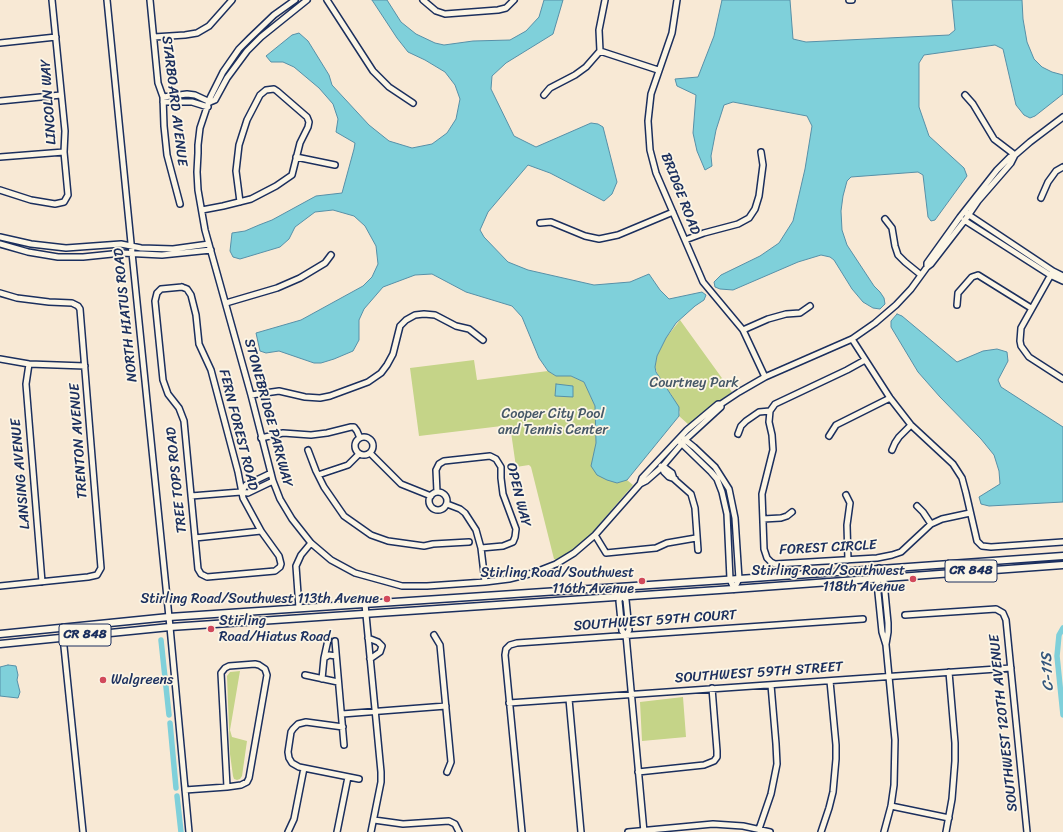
<!DOCTYPE html>
<style>
body{margin:0}
canvas{display:block;background:#f8e9d5}
</style>
<canvas width="1063" height="832"></canvas>
<script>
const c = document.querySelector('canvas').getContext('2d');
c.lineJoin = 'round';
function paint(path, color) { c.fillStyle = color; c.fill(path, 'evenodd'); }
const toPath = rows => new Path2D(rows.map(r => 'M' + r).join(''));
function strokePath(path, color, width, dash) { c.strokeStyle = color; c.lineWidth = width; c.lineCap = dash ? 'butt' : 'round'; c.setLineDash(dash || []); c.stroke(path); }
function drawText(font, color, halo, rows, align = 'center') {
  c.font = font + ' Sriracha,sans-serif'; c.lineWidth = 3.5; c.setLineDash([]); c.textBaseline = 'middle'; c.strokeStyle = halo; c.fillStyle = color; for (const [text, x, y, turn = 0] of rows) {
    c.save(); c.translate(x, y); c.rotate((+turn || 0) * Math.PI / 180); c.textAlign = isNaN(turn) ? turn : align; if (halo) c.strokeText(text, 0, 0); c.fillText(text, 0, 0); c.restore();
  }
}
const green = toPath([
 [680,320,732,392,704,412,689,425,679,416,680,412,671,394,660,380,655,367,657,356,666,338],
 [474,360,477,380,548,371,556,376,571,376,584,382,595,406,596,443,592,466,617,483,627,480,633,485,590,535,574,549,557,560,554,559,531,467,529,465,516,467,510,425,419,436,410,368],
 [240,671,230,730,232,737,247,741,242,776,240,779,237,780,234,779,233,776,230,754,227,676,230,672],
 [683,697,686,737,642,741,640,702]
]);
const water = toPath([
 [372,0,387,0,401,22,416,34,435,43,444,45,473,41,510,40,526,31,539,17,544,0,563,0,553,34,506,63,492,76,491,89,514,136,536,147,591,123,598,124,603,127,617,182,612,194,604,201,550,173,528,165,488,212,480,230,484,237,508,262,528,270,594,285,630,282,649,274,660,290,669,299,702,292,706,295,704,300,695,306,676,323,666,338,657,356,655,367,656,372,679,407,679,416,627,480,617,483,607,480,597,475,591,466,596,443,595,406,584,382,571,376,556,376,548,371,539,358,522,317,512,306,466,292,432,274,415,275,383,287,364,309,359,320,359,340,353,351,334,359,321,363,314,363,279,351,266,353,260,351,256,333,301,320,363,286,372,277,378,264,376,246,365,226,354,216,333,210,315,212,295,227,289,239,280,247,240,259,233,257,230,251,232,233,245,231,259,225,272,220,316,196,342,193,354,149,355,143,336,132,338,119,333,104,319,88,294,67,283,62,271,62,266,56,292,35,299,33,308,41,329,75,332,85,369,125,389,141,412,148,432,144,447,133,456,119,460,99,455,85,445,72,425,60,408,52,397,38,372,0],
 [722,0,790,0,793,39,806,42,949,35,955,30,952,0,1022,0,1023,19,1027,42,1034,59,1042,67,1052,72,1063,75,1063,94,1035,116,1030,118,1024,115,1016,105,1003,49,995,45,924,55,919,63,919,107,929,136,964,168,967,176,935,220,931,221,928,217,923,175,918,172,851,177,847,181,843,196,841,211,842,230,847,245,874,286,880,292,884,298,885,304,880,309,873,308,863,302,852,289,834,260,830,257,821,255,798,262,733,290,720,289,715,287,714,282,721,275,760,256,779,243,793,221,805,169,812,126,807,116,733,102,724,105,716,130,711,156,712,166,705,170,697,151,693,133,696,95,677,86,675,79,698,77,714,36,722,0],
 [897,314,902,316,957,362,983,351,997,349,1007,352,1008,361,998,380,1001,387,1063,427,1063,502,989,506,981,504,979,497,1000,484,999,471,994,455,981,439,940,397,918,372,891,327,891,321,897,314],
 [556,384,573,386,573,397,555,396,556,384],
 [8,665,16,666,18,675,17,680,20,692,18,698,0,696,0,667,8,665]
]);
const canal = toPath([
 [1063,628,1059,635,1057,656,1063,715],
 [161,640,169,715],
 [170,723,176,788],
 [177,796,181,832]
]);
const minor = toPath([
 [107,0,132,253,170,627,189,832],
 [150,0,158,83,163,97,164,126,167,155,180,204],
 [295,0,274,15,250,38,239,49,223,72,210,98,200,128,198,145,198,153,197,172,198,190,205,230,251,395,273,481,280,499,292,519,311,543,331,560,355,573,402,586,427,586,485,582,509,579,533,573,556,564,574,553,595,535,640,484,646,481,662,467,685,440,721,407,721,404],
 [327,0,373,71,389,87,413,103],
 [423,0,436,11,445,14,498,10,506,8,514,0],
 [677,0,672,33,651,94,648,121,650,150,656,173,700,275,703,282,743,330,765,377],
 [849,0,852,0],
 [154,37,185,35,197,33,209,26,232,0],
 [0,43,56,37],
 [600,51,658,70],
 [600,51,599,30,605,0],
 [544,95,550,88,575,75,586,67,600,51],
 [965,95,973,104,994,139,1015,155],
 [163,97,187,94,195,95,210,102],
 [0,101,61,95],
 [163,102,192,102,208,107],
 [210,102,215,100,227,78,247,51,261,37,307,0],
 [0,157,64,152],
 [296,157,335,165],
 [0,190,31,200,55,204,64,202,68,195,64,152,65,131,52,0],
 [1041,198,1048,182,1056,171,1063,167],
 [202,210,223,206,251,199,276,186,292,175,300,143,308,127,309,122,307,117,277,91,274,89,266,90,260,95,247,120,239,145,236,171,240,202],
 [966,213,1053,271,1063,276],
 [885,219,892,228,895,246,898,255,905,262,921,275],
 [964,220,1050,275,1063,281],
 [540,223,551,222,585,236,599,239,618,235,673,212],
 [0,237,31,244,66,248,121,244,141,248,173,249,209,244],
 [685,240,704,233,738,224,749,218,755,209,759,196,763,165,761,152],
 [0,244,28,252,58,257,83,257,122,253,162,255,211,250],
 [927,267,927,263,960,217,997,170,1010,157,1015,155,1030,142,1063,117],
 [1053,271,1021,328,1020,341,1021,346,1029,357,1063,379],
 [182,287,187,289,191,295,196,315,199,344,211,370,238,472,243,498,261,531,279,556,281,564,280,567,275,571,207,577,201,574,198,569,184,421,179,408,168,394,163,380,155,301,157,293,161,289,182,287],
 [0,293,17,298,49,302,72,303,78,306,80,309,101,568,97,575,88,577,0,586],
 [226,303,277,288,300,278,325,263,331,255],
 [957,305,958,293,972,277,978,275,1031,308],
 [743,330,768,319,786,314,800,313,810,306],
 [852,339,890,398,911,425,953,464,962,478,966,493,977,541,982,546,991,547,1063,542],
 [0,359,29,364,85,366],
 [865,360,847,370,775,404,770,411,769,422,772,435,773,450,762,494,764,549,767,558,771,562,775,564,877,558,892,555,901,552,931,524,942,519,970,513],
 [29,364,26,384,42,582],
 [251,395,279,391,305,397,320,398,330,396,368,382,381,373,387,365,393,354,400,326,406,320,415,315,424,314,435,315,456,326,469,329,483,340],
 [738,434,741,426,746,421,759,412,770,411],
 [829,436,836,425,890,398],
 '355 446a9 9 0 1 1 18 0a9 9 0 1 1-18 0Z',
 [261,438,283,433,311,435,327,433,351,427,354,427,357,431,360,438],
 [684,439,694,447,715,467,729,489,735,518,739,579,734,589],
 [680,442,711,472,717,479,722,492,727,514,730,579,734,589],
 [308,450,316,471,324,487,344,516,371,535,388,541,424,546,433,544,469,542],
 [892,450,895,443,899,437,911,425],
 [370,453,401,484,431,496],
 [661,466,664,467,672,473,674,479,691,494,695,508,698,550],
 [662,467,664,472,669,477,675,479],
 [318,475,348,465,359,454],
 [640,484,642,478,687,430,718,404,721,404,739,392,765,377,852,339,875,323,896,305,911,289,927,267,931,264,965,220,978,201,1011,163,1015,155],
 [241,492,246,485,271,473],
 [437,492,436,470,439,464,444,461,490,456,496,459,501,467,501,478,503,494,516,529,515,537,513,542,503,546,481,548],
 '429 501a9 9 0 1 1 18 0a9 9 0 1 1-18 0Z',
 [846,495,850,503,847,525,848,560],
 [191,496,241,492,248,493,273,481],
 [447,504,460,509,465,513,476,530,481,548,485,582],
 [917,506,923,512,931,524],
 [763,519,781,518,787,516,792,512],
 [595,535,606,553,656,548,667,543,696,538],
 [195,538,261,531],
 [879,568,880,577,877,583,882,632,886,645,895,740,894,785,891,806,884,832],
 [880,577,884,582,888,623,888,632,886,644],
 [620,587,621,595,619,601,622,631,626,635],
 [621,595,626,600,629,630,626,635,644,832],
 [365,604,381,772,381,782,371,832],
 [299,608,296,566,301,555,311,543],
 [905,615,996,609,1003,613,1006,620,1027,832],
 [434,635,440,645,451,762,447,772],
 [63,637,83,832],
 [368,638,378,642,382,646,380,652,370,659],
 [335,641,344,745],
 [324,658,328,640],
 [305,675,338,682],
 [322,679,324,658,329,655,336,656],
 [569,699,581,832],
 [509,703,1011,668],
 [342,714,446,706],
 [343,727,306,722,298,724,293,729,291,732,288,752,289,758,292,763,299,767,359,779],
 [638,772,704,765,714,761,717,757,717,751,712,688],
 [185,790,227,787,241,785,247,782,249,778,267,675,265,669,259,665,255,664,229,666,225,668,221,673,227,787],
 [891,806,949,818],
 [374,820,403,824,449,821,455,824,459,832],
 [759,829,771,794,777,764,776,744,771,685],
 [288,832,294,819,304,768],
 [337,832,348,777],
 [522,832,505,655,506,649,510,645,517,643,863,619],
 [628,832,713,824,743,826,770,832],
 [821,832,829,808,833,792,836,759,836,745,830,681],
 [946,832,952,799,955,761,955,743,949,672]
]);
const major = toPath([
 [0,634,169,617,739,579,1063,556],
 [0,644,170,627,734,589,1063,565]
]);
const markers = [
 [913,579,4,"#d1495b"],
 [642,581,4,"#d1495b"],
 [387,599,4,"#d1495b"],
 [211,629,4,"#d1495b"],
 [103,680,4,"#d1495b"]
];
const shields = [
 [971,571,52],
 [85,635,52]
];
const shieldNames = [
 ["CR 848",971,571],
 ["CR 848",85,635]
];
const streetNames = [
 ["STARBOARD AVENUE",174,101,83],
 ["LINCOLN WAY",49,102,-94],
 ["BRIDGE ROAD",680,194,69],
 ["NORTH HIATUS ROAD",126,315,-96],
 ["STONEBRIDGE PARKWAY",268,413,75],
 ["FERN FOREST ROAD",238,430,76],
 ["TRENTON AVENUE",79,441,-94],
 ["LANSING AVENUE",21,474,-95],
 ["TREE TOPS ROAD",177,480,-96],
 ["OPEN WAY",518,495,76],
 ["FOREST CIRCLE",828,548,-3],
 ["SOUTHWEST 59TH COURT",655,621,-4],
 ["SOUTHWEST 59TH STREET",759,673,-4],
 ["SOUTHWEST 120TH AVENUE",1004,723,-96]
];
const parkNames = [
 ["Courtney Park",694,383],
 ["Cooper City Pool",553,414],
 ["and Tennis Center",553,430]
];
const poiNames = [
 ["Stirling Road/Southwest",905,571],
 ["118th Avenue",905,587],
 ["Stirling Road/Southwest",634,573],
 ["116th Avenue",634,589],
 ["Stirling Road/Southwest 113th Avenue",379,599],
 ["Stirling",219,621,"left"],
 ["Road/Hiatus Road",219,637,"left"],
 ["Walgreens",111,680,"left"]
];
const waterNames = [
 ["C-11S",1048,672,-93]
];
paint(green, '#c5d488');
paint(water, '#7fd0da');
strokePath(water, '#5790a8', 1);
strokePath(canal, '#7fd0da', 5.5);
strokePath(minor, '#1b2f5e', 8);
strokePath(major, '#1b2f5e', 9);
strokePath(minor, '#fcf5e5', 5);
strokePath(major, '#fcf5e5', 6);
for (const [x, y, r, color] of markers) { const dot = new Path2D(); dot.arc(x, y, r, 0, 2 * Math.PI); c.fillStyle = color; c.fill(dot); strokePath(dot, '#fcf5e5', 1.5); }
for (const [x, y, w] of shields) { const box = new Path2D(); box.roundRect(x - w / 2, y - 11, w, 22, 3); c.fillStyle = '#fcf5e5'; c.fill(box); strokePath(box, '#1b2f5e', 1); }
drawText('bold 13px', '#1b2f5e', null, shieldNames);
drawText('14px', '#1b2f5e', '#fcf5e5', streetNames);
drawText('14px', '#465868', '#fcf5e5', parkNames);
drawText('14px', '#1b2f5e', '#fcf5e5', poiNames, 'right');
drawText('italic 15px', '#34577d', '#fcf5e5', waterNames);
</script>
